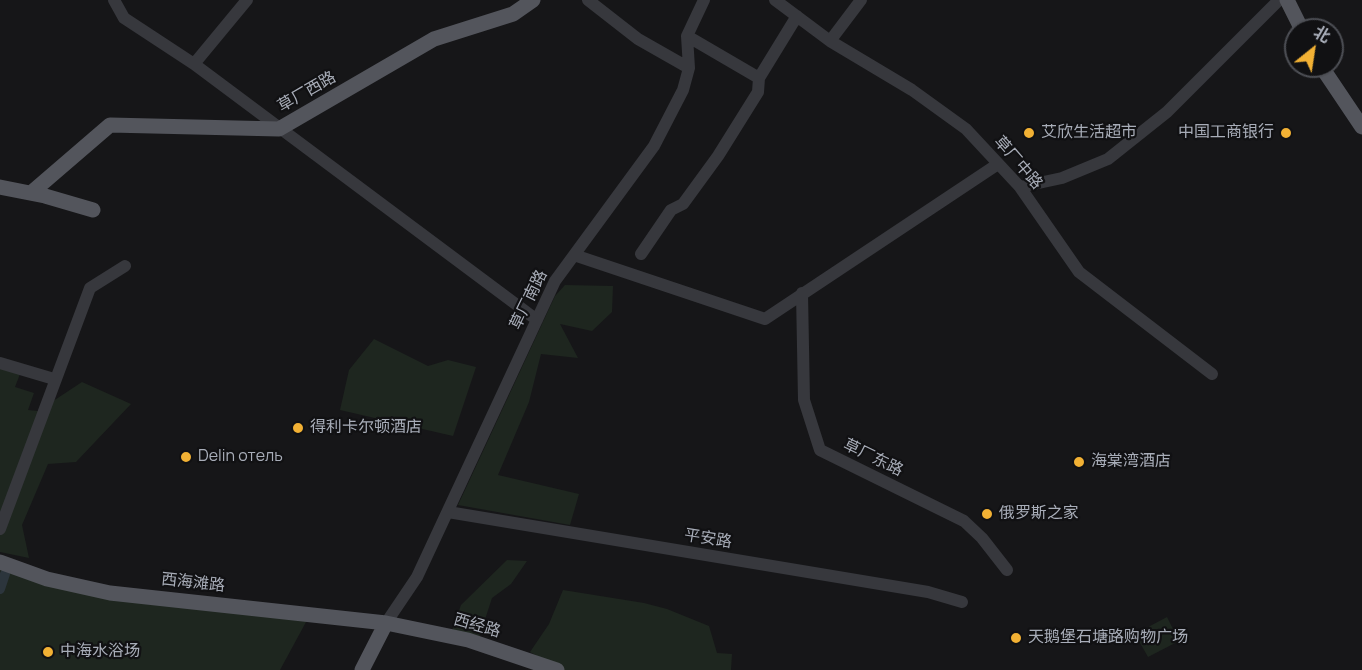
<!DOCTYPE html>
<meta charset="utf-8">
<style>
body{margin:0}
#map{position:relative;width:1362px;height:670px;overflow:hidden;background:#161618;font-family:Manrope,"Noto Sans SC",sans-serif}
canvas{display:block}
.north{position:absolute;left:1284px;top:18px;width:60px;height:60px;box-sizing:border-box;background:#111113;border:2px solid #4d4f55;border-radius:50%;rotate:30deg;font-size:16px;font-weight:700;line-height:24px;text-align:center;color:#a8adb8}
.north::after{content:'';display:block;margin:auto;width:21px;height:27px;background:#f2b134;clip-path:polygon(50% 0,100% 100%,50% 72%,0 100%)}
</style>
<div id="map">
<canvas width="1362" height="670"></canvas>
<div class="north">北</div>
</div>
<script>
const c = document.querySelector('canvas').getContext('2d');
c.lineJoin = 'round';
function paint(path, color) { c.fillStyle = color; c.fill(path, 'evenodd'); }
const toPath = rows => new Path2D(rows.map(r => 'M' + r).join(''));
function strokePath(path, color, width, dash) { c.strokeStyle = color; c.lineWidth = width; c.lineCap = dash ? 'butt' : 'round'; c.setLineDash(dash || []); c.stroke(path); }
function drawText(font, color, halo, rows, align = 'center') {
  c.font = font + ' Manrope,"Noto Sans SC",sans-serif'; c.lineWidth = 4.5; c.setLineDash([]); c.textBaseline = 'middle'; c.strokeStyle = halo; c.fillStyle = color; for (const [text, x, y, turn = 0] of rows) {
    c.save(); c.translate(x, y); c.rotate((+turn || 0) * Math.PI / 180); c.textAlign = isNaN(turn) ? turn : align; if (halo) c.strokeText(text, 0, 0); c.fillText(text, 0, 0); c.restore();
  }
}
const green = toPath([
 [565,285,613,286,612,312,592,331,560,324,578,358,541,354,529,402,498,475,579,494,570,525,458,505,555,296],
 [374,339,428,366,448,360,476,367,453,436,340,410,349,370],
 [0,365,20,374,15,387,34,393,28,410,38,411,82,382,131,404,76,462,48,464,22,525,29,558,0,552],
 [507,560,527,561,511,584,492,598,477,644,450,636,461,605],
 [0,564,38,579,306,619,306,622,280,670,0,670],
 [563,590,644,603,667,609,709,626,717,653,732,654,731,670,562,670,530,652,549,624],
 [1167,617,1179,641,1148,657,1135,634]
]);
const canal = toPath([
 [0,589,5,574]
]);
const minor = toPath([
 [114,0,124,18,194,64,537,320],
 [588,0,638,39,689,68],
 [775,0,830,41,912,90,966,129,1020,187,1079,272,1212,374],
 [687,36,759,78],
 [830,41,861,0],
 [194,64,247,0],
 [1020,187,1062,178,1108,159,1167,112,1279,0],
 [641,254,671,210,683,204,718,156,758,92,759,78,797,16],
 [574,255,765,319,998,164],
 [802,293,804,400,820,450,964,521,982,538,1007,570],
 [0,363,54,379],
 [448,512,928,592,962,602],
 [0,529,90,288,125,266],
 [386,623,417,577,555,281,654,146,683,90,689,68,687,36,704,0]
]);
const major = toPath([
 [1287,0,1302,30],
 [1321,66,1362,127],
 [0,187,45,196,93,210],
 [31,193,110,125,279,129,434,39,513,14,533,0],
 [0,562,47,579,110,593,386,623,468,640,557,670],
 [362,670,386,623]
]);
const markers = [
 [1029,133,6,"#f2b134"],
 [1286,133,6,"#f2b134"],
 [298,428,6,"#f2b134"],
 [186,457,6,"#f2b134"],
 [1079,462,6,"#f2b134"],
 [987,514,6,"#f2b134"],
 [1016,638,6,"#f2b134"],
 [48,652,6,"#f2b134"]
];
const streetNames = [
 ["草厂西路",307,92,-30],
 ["草厂中路",1018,163,49],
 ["草厂南路",529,300,-64],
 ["草厂东路",873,458,26],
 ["平安路",708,539,9],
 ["西海滩路",193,583,6],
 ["西经路",477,626,16]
];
const poiNames = [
 ["艾欣生活超市",1041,133],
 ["中国工商银行",1274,133,"right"],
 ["得利卡尔顿酒店",310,428],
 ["Delin отель",198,457],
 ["海棠湾酒店",1091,462],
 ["俄罗斯之家",999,514],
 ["天鹅堡石塘路购物广场",1028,638],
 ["中海水浴场",60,652]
];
paint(green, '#1e261f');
strokePath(canal, '#2c353c', 10);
strokePath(minor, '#37383d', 12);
strokePath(major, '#53555c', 15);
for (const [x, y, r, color] of markers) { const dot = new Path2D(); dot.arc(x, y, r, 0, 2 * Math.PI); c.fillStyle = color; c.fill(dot); strokePath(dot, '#111113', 2); }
drawText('16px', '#a8adb8', '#111113', streetNames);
drawText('16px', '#a8adb8', '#111113', poiNames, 'left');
</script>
